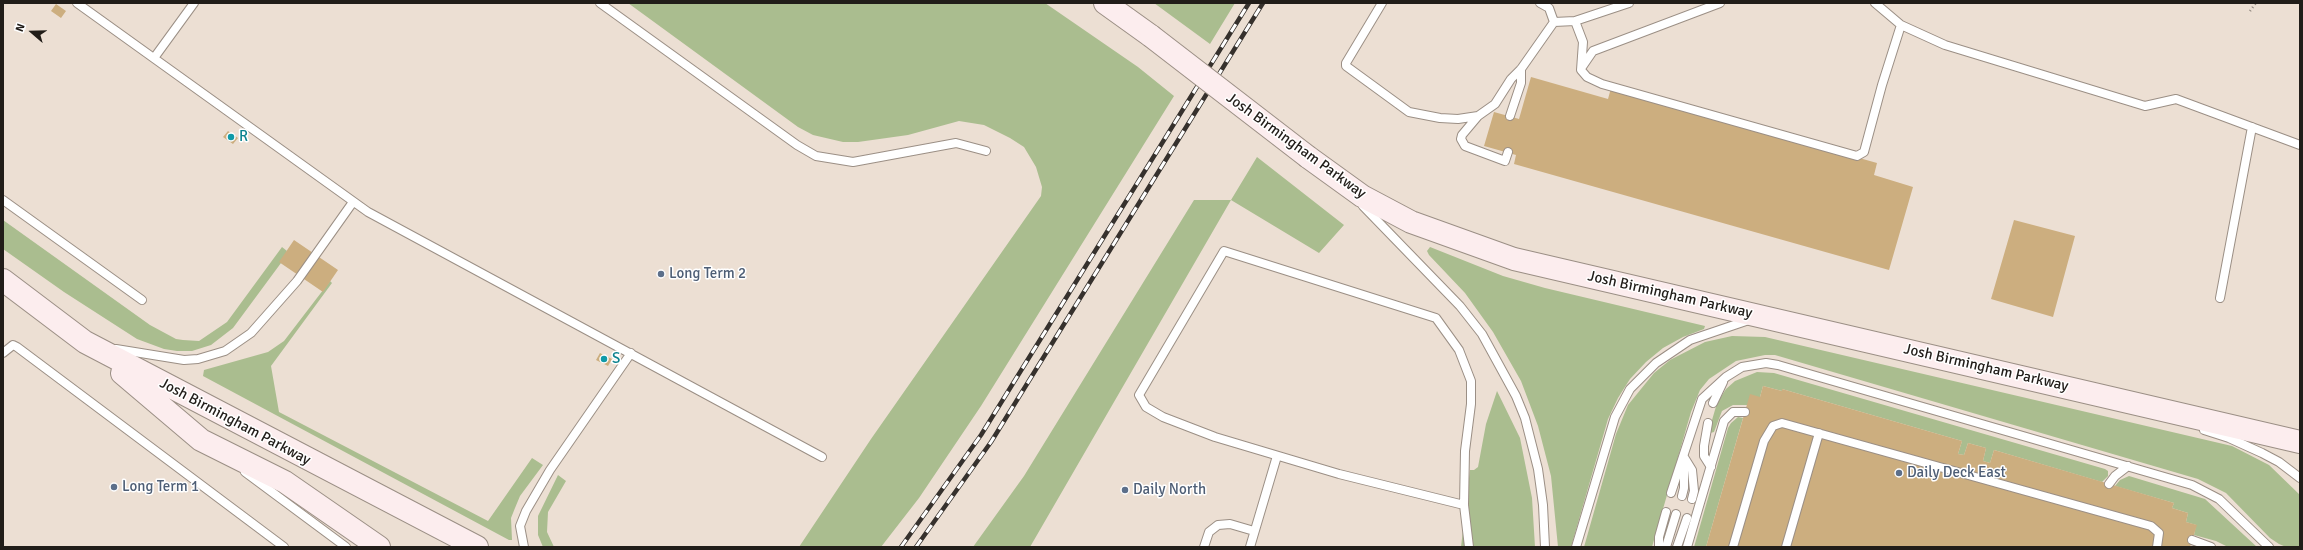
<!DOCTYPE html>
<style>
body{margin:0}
#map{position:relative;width:2303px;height:550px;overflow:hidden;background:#ecdfd3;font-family:Signika,sans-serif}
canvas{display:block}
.frame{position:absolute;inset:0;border:4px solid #211d19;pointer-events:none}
.north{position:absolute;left:12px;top:12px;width:40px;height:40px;-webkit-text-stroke:3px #fff;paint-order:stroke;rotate:290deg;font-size:11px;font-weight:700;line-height:16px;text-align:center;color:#211d19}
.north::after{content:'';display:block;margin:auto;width:14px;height:18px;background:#211d19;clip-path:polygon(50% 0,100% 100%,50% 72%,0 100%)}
</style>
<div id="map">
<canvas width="2303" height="550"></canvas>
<div class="frame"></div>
<div class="north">N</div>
</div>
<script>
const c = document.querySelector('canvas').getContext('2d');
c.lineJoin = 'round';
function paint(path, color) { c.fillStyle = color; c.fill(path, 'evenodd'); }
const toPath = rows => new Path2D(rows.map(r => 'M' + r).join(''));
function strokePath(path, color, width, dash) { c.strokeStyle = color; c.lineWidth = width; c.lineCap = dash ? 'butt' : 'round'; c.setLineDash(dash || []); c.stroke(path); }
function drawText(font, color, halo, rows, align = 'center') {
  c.font = font + ' Signika,sans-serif'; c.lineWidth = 3; c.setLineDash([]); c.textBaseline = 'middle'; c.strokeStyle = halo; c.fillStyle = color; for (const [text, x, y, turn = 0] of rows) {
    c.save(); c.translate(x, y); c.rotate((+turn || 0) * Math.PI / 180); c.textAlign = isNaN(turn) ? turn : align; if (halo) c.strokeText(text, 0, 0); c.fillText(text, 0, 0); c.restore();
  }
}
const green = toPath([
 [628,3,1045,3,1138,67,1174,96,981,406,919,498,881,547,799,547,871,439,1041,196,1042,187,1036,167,1024,147,1010,138,984,125,959,121,908,135,858,142,843,142,813,135,798,127],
 [1154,3,1235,3,1210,44],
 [1257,157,1344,225,1319,253,1231,200,1030,547,973,547,1024,476,1194,200,1231,200],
 [3,220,150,325,176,339,183,340,199,341,227,322,282,247,287,251,281,263,233,328,211,345,192,351,177,351,164,349,137,339,64,292,3,249],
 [1430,247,1503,276,1545,288,1705,326,1704,329,1683,337,1663,348,1646,362,1630,379,1618,398,1608,419,1571,547,1558,547,1551,476,1538,426,1521,381,1493,332,1465,293,1429,255,1427,251],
 [330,281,332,283,271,366,279,412,488,521,532,458,543,465,520,496,515,508,511,518,512,540,509,540,203,376,204,370,268,352,284,341],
 [1732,336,1765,337,2232,446,2269,465,2300,495,2300,547,2286,547,2279,544,2270,538,2226,493,2198,479,1775,355,1765,355,1736,361,1709,379,1700,390,1691,412,1652,547,1584,547,1616,434,1628,405,1654,373,1670,360,1705,342],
 [1757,372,1774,373,2105,469,2108,471,2108,476,2102,482,1994,450,1990,463,1983,461,1986,448,1968,443,1964,455,1958,454,1962,441,1782,389,1782,391,1763,386,1760,397,1747,405,1733,405,1722,411,1714,432,1710,433,1710,427,1717,403,1726,389,1735,381],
 [1497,391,1520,438,1532,498,1535,547,1461,547,1470,470,1474,470,1478,467,1486,424],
 [1738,417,1743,418,1706,547,1694,547,1728,428,1731,423],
 [558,475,566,481,548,512,547,532,554,547,543,547,538,535,538,516],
 [2129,476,2205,499,2257,547,2228,547,2216,541,2194,535,2196,525,2186,522,2188,513,2172,508,2174,503,2115,486,2120,480]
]);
const building = toPath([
 [56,4,66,11,61,18,51,11],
 [1531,77,1608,99,1611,88,1877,163,1874,175,1913,187,1889,270,1514,164,1516,155,1484,146,1494,112,1519,119],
 [228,131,238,138,233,144,223,137],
 [2014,220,2075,236,2053,317,1991,299],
 [294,240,338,270,323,292,279,262],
 [600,353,612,359,608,366,596,360],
 [1763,386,1782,391,1782,389,1962,441,1958,454,1964,455,1968,443,1986,448,1983,461,1990,463,1994,450,2174,503,2172,508,2188,513,2186,522,2197,525,2190,547,1706,547,1750,394,1760,397]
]);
const path = toPath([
 [2250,11,2256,3]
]);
const service = toPath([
 [77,3,368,212,822,457],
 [600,3,797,145,816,156,853,162,956,143,986,151],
 [1382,3,1346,63,1346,66,1409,112,1440,118,1458,119,1478,116,1495,104,1511,79,1521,69,1554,22,1575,21,1629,3],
 [1540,3,1549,8,1554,22],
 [1875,3,1901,25,1945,45,2145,106,2176,99,2300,145],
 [1575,21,1583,42,1581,70,1587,77,1602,84,1857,156,1864,152,1882,85,1901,25],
 [154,58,194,3],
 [1582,67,1593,51,1720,3],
 [1478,116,1462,135,1461,139,1465,146,1505,161,1508,152],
 [1510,116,1521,83,1521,69],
 [3,200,142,300],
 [1363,206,1460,306,1482,334,1516,396,1525,418,1538,469,1543,505,1545,547],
 [2220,298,2252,127],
 [116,349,184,360,198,359,225,351,251,333,297,281,353,202],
 [3,353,13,345,17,347,284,547],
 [1713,403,1723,382],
 [1708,423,1704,446,1704,456,1711,467],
 [2204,430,2229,438,2262,453,2279,462,2300,478],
 [1684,457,1692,470,1694,491,1692,499],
 [245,472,346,547],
 [2109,484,2115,476,2128,466],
 [1671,493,1702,399,1726,377,1742,367,1766,363,1778,365,2192,485,2219,499,2269,547],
 [1682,496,1684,488,1684,462],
 [1464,505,1339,474,1215,437,1163,417,1146,407,1139,395,1224,251,1436,318,1459,350,1471,381,1471,404,1465,451,1464,505,1469,547],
 [2192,540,2211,547],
 [524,547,520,526,526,511,550,470,631,353],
 [1204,547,1209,532,1218,525,1230,524,1254,531],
 [1250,547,1277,456],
 [1576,547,1615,417,1630,389,1656,363,1690,340,1749,320],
 [1659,547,1659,537,1666,512],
 [1666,547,1676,514],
 [1677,547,1687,518],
 [1687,547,1724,421,1733,412,1745,412],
 [1733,547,1764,441,1773,426,1782,423,2151,526,2159,533,2157,547],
 [1786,547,1819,433]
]);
const secondary = toPath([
 [1105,3,1151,36],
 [1308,157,1362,196,1411,222,1514,259,2300,442],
 [3,280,85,342,477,547],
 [122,373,201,440,285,482,379,547]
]);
const rail = toPath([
 [901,547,981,435,1249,3],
 [916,547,991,442,1263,3]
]);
const secondaryBridge = toPath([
 [1151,36,1308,157]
]);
const markers = [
 [231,137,4,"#0f9aa8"],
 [661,274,4,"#5c6f8a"],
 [604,359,4,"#0f9aa8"],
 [1899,473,4,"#5c6f8a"],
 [114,487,4,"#5c6f8a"],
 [1125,490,4,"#5c6f8a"]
];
const cultureNames = [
 ["R",239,137],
 ["S",612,359]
];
const streetNames = [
 ["Josh Birmingham Parkway",1296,146,36],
 ["Josh Birmingham Parkway",1670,295,13],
 ["Josh Birmingham Parkway",1986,368,13],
 ["Josh Birmingham Parkway",235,422,28]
];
const serviceNames = [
 ["Long Term 2",669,274],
 ["Daily Deck East",1907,473],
 ["Long Term 1",122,487],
 ["Daily North",1133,490]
];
paint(green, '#aabd8f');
paint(building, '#ccae7f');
strokePath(service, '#9b8f85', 10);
strokePath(secondary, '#9b8f85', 24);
strokePath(path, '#8c837b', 2.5, [1, 3]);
strokePath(service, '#fff', 8);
strokePath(secondary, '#fcedee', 22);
strokePath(rail, '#36312d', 4.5);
strokePath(rail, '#fff', 3, [9]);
strokePath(secondaryBridge, '#9b8f85', 24, []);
strokePath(secondaryBridge, '#fcedee', 22);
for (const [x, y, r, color] of markers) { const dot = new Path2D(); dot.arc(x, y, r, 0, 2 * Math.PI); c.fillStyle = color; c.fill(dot); strokePath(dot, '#fff', 1.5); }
drawText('15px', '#0d838f', '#fff', cultureNames, 'left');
drawText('15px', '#211d19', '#fff', streetNames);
drawText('15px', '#4e5e75', '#fff', serviceNames, 'left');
</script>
